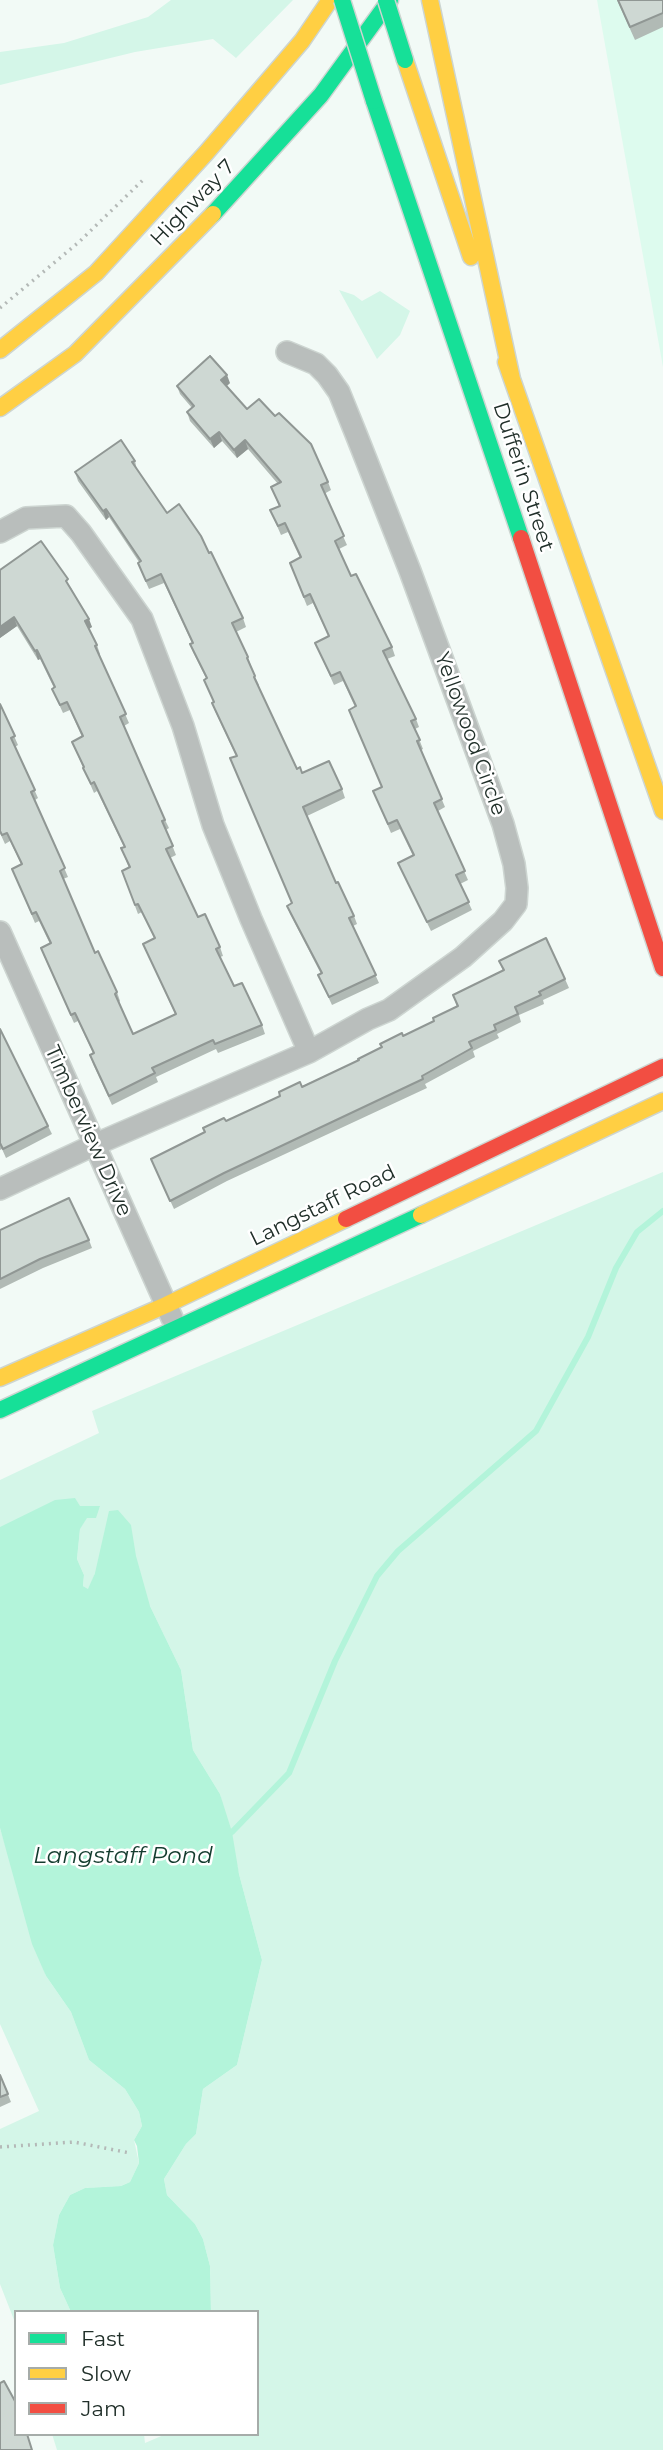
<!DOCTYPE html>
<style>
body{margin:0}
#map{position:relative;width:663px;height:2450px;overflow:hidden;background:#f2faf6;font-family:Montserrat,sans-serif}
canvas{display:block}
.legend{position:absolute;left:14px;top:2310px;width:245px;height:126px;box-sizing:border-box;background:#fff;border:2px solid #a6aca9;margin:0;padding:9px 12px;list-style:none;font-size:21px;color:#202f29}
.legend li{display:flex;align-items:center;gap:14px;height:35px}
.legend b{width:35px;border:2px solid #a6aca9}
</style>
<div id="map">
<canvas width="663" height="2450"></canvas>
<ul class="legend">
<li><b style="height:9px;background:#16e098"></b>Fast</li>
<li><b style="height:9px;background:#ffcf43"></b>Slow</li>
<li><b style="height:9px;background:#f24e42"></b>Jam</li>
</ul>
</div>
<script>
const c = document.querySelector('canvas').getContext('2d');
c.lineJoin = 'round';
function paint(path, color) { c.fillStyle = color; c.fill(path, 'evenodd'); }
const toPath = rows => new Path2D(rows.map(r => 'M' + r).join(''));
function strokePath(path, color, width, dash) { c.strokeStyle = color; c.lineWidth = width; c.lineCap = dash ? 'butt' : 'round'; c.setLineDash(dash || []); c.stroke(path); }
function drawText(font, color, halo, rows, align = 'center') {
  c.font = font + ' Montserrat,sans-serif'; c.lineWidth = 5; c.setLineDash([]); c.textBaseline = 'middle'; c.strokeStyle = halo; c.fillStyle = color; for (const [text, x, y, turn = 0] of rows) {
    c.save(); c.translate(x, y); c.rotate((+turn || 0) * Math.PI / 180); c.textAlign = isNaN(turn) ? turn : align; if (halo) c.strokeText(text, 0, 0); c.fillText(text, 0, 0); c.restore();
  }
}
const built = toPath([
 [597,0,663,0,663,367]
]);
const green = toPath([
 [171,0,293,0,236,58,213,39,135,52,0,85,0,52,64,43,148,17],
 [339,290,354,295,362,301,380,291,410,311,400,335,377,359],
 [663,1172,663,2450,57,2450,52,2434,144,2434,145,2443,166,2434,257,2434,257,2312,211,2312,210,2266,203,2239,195,2224,167,2195,164,2179,186,2144,196,2134,203,2089,237,2065,262,1960,239,1874,220,1794,193,1750,181,1670,150,1606,95,1573,89,1590,83,1586,84,1575,77,1559,80,1528,87,1517,100,1507,0,1528,0,1480,99,1433,92,1411],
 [0,1828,46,1976,71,2012,89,2060,125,2089,139,2112,142,2126,134,2140,139,2163,130,2182,121,2186,85,2188,70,2195,59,2215,53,2245,60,2288,71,2312,16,2312,16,2325,0,2284,0,2129,39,2111,0,2024]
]);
const water = toPath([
 [75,1498,80,1506,100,1506,96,1518,87,1518,80,1529,77,1559,84,1575,83,1586,88,1589,95,1573,109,1511,118,1510,131,1525,136,1556,150,1606,181,1670,193,1750,220,1794,232,1832,239,1874,262,1960,237,2065,203,2089,196,2134,186,2144,164,2179,167,2195,195,2224,203,2239,210,2266,211,2312,71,2312,60,2288,53,2245,59,2215,70,2195,85,2188,121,2186,130,2182,139,2163,137,2146,134,2140,142,2126,139,2112,125,2089,89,2060,71,2012,46,1976,32,1944,0,1828,0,1527,55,1500]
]);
const stream = toPath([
 [232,1832,289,1773,335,1661,377,1576,398,1551,536,1431,588,1337,616,1268,637,1232,663,1211]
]);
const path = toPath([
 [0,308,79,242,144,179],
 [0,2147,74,2142,130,2153]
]);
const street = toPath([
 [0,532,26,518,66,516,81,533,142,619,183,726,213,825,251,919,309,1052],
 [0,932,172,1318],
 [0,1189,94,1145,309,1052,368,1019,389,1010,463,957,503,921,516,904,517,888,514,864,503,824,410,571,356,434,339,392,327,375,316,364,287,352]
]);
const fast = toPath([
 [374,101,521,538],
 [213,214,321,95,390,0],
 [0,1410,421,1215]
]);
const slow = toPath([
 [430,0,512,379],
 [405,60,471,257],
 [0,350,96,273,206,153,302,41,330,0],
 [506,362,663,811],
 [0,408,75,354,213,214],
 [421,1215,663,1101],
 [0,1378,166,1305,346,1219]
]);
const jam = toPath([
 [521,538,663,968],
 [346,1219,663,1067]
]);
const fastBridge = toPath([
 [342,0,374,101],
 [386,0,405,60]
]);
const wall = toPath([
 [617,0,663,0,663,27,635,40],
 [230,383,227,386,247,409,328,482,331,490,324,494,347,545,339,549,351,576,392,647,395,656,387,659,416,719,419,727,415,729,423,749,421,750,445,807,438,811,468,880,460,884,472,910,431,931,398,863,413,856,400,829,391,833,373,791,382,787,349,710,355,707,343,681,334,685,315,643,329,637,313,603,307,606,293,571,300,558,288,532,281,535,270,510,279,506,271,487,278,484,248,449,237,458,222,441,214,448,190,421,187,412,192,408,180,394,177,386],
 [135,461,137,470,167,513,209,553,243,618,246,627,236,632,248,657,251,666,250,666,259,685,257,686,297,769,302,773,342,789,345,798,307,816,336,883,354,916,357,924,353,926,379,983,332,1005,318,975,321,974,290,914,287,906,292,903,236,756,215,711,212,703,214,702,204,680,206,678,193,652,190,644,192,643,164,583,149,589,141,571,138,563,139,562,109,517,106,520,78,481,75,472],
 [0,570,71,588,92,627,89,629,97,645,100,654,99,655,129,723,124,726,165,820,169,828,166,830,176,855,170,858,198,917,220,947,223,956,220,957,234,986,262,1025,265,1034,218,1053,216,1049,156,1077,158,1082,112,1105,93,1064,90,1055,93,1053,78,1021,74,1023,44,956,41,948,50,944,39,921,35,923,12,869,21,864,10,841,5,844,0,833,0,704,18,745,15,747,38,798,35,800,68,877,63,879,95,953,117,992,120,1001,119,1002,133,1034,175,1014,143,944,154,938,142,912,138,914,122,871,129,868,121,848,124,847,97,791,94,793,72,742,82,737,70,710,63,713,52,689,54,688,40,659,38,660,17,626,0,638],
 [499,961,565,979,569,988,543,1000,544,1004,519,1015,521,1022,497,1034,499,1038,473,1051,475,1057,425,1084,427,1088,227,1181,174,1209,151,1159,226,1121,359,1060,403,1036,434,1021,457,1007,453,995,503,971],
 [0,1029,48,1126,52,1134,6,1158,2,1149,0,1150],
 [0,1230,89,1240,92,1248,43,1268,0,1289],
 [0,2075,11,2102,0,2107]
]);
const shadedWall = toPath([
 [227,375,230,383,224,388,221,380],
 [219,432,222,441,214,448,210,439],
 [245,440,248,449,237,458,234,450],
 [106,509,109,517,106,520,103,511],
 [14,617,17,626,0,638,0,627],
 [89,619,92,627,88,629,85,621],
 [37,650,40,659,38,660,35,651]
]);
const building = toPath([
 [618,0,663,0,663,13,630,27,618,0],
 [210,356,227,375,221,380,247,409,259,399,275,416,279,413,311,444,328,482,321,485,344,536,335,541,351,576,356,574,392,647,383,651,416,719,411,721,420,740,417,741,442,799,434,803,465,871,456,875,469,902,427,922,398,863,414,855,397,820,388,824,373,791,382,787,349,710,356,706,340,672,331,676,315,643,329,636,310,594,304,597,290,563,301,557,285,523,278,526,270,510,280,506,271,487,281,482,245,440,234,450,219,432,210,439,187,412,194,406,177,386,210,356],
 [121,440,135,461,132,462,167,513,179,504,201,536,209,553,211,552,243,618,232,623,248,657,247,658,255,676,254,677,297,769,300,767,302,773,329,761,342,789,303,807,336,883,338,882,354,916,349,918,376,975,329,997,318,975,322,973,287,906,292,903,230,758,237,756,212,703,214,702,204,680,207,678,190,644,193,643,161,574,146,581,138,563,141,561,106,509,103,511,75,472,121,440],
 [41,541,68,579,66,581,89,619,85,621,97,645,95,646,126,714,120,717,165,820,162,821,173,846,166,849,198,917,205,914,220,947,216,949,234,986,242,983,262,1025,215,1044,213,1040,152,1068,155,1073,109,1096,90,1055,94,1053,75,1013,71,1015,41,948,51,943,36,912,32,914,12,869,22,864,7,833,2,835,0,831,0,704,15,736,11,738,35,790,31,792,65,868,60,871,95,953,98,951,117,992,115,994,133,1034,176,1014,143,944,155,938,138,904,135,905,122,871,130,867,121,848,125,847,94,782,91,784,83,768,84,767,72,742,83,736,67,702,60,705,52,689,55,687,37,650,35,651,14,617,0,627,0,570,41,541],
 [546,938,565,979,539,992,541,995,515,1007,518,1014,494,1025,496,1030,469,1042,472,1048,422,1076,423,1079,224,1173,170,1201,151,1159,205,1132,203,1128,224,1118,226,1121,265,1103,280,1096,279,1092,300,1082,302,1087,359,1060,358,1059,382,1047,380,1044,402,1033,403,1036,434,1021,433,1018,458,1006,453,995,504,970,499,961,546,938],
 [0,1029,48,1126,3,1149,0,1143,0,1029],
 [69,1198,89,1240,40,1259,0,1279,0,1230,69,1198],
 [0,2075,8,2094,0,2097,0,2075],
 [4,2381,16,2403,16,2434,27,2434,32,2450,0,2450,0,2383,4,2381]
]);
const streetNames = [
 ["Highway 7",193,203,-46],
 ["Dufferin Street",523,477,72],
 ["Yellowood Circle",470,734,70],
 ["Timberview Drive",88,1131,66],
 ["Langstaff Road",323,1206,-26]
];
const waterNames = [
 ["Langstaff Pond",123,1856]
];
paint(built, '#ddfbee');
paint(green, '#d4f6e8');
paint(water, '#b3f4da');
strokePath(stream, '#b3f4da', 6);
strokePath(street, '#cdd5d1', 24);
strokePath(fast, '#cdd5d1', 19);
strokePath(slow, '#cdd5d1', 19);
strokePath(jam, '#cdd5d1', 19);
strokePath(path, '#b4b9b7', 3.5, [2, 5]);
strokePath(street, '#b9bebc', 21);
strokePath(fast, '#16e098', 16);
strokePath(slow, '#ffcf43', 16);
strokePath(jam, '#f24e42', 16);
strokePath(fastBridge, '#cdd5d1', 19, []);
strokePath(fastBridge, '#16e098', 16);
paint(wall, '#b1bab5');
paint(shadedWall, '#909794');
paint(building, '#ced8d3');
strokePath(building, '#909794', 2);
drawText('21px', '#202f29', '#fff', streetNames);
drawText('italic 23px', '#133c2e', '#fff', waterNames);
</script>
